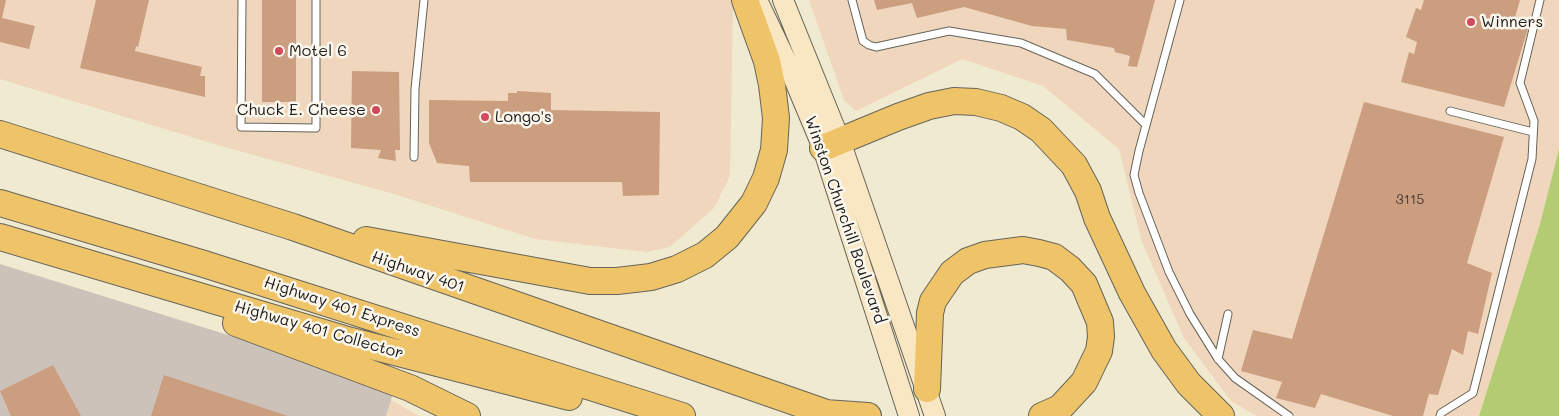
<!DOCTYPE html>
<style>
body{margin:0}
canvas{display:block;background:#f0ead0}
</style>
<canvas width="1559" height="416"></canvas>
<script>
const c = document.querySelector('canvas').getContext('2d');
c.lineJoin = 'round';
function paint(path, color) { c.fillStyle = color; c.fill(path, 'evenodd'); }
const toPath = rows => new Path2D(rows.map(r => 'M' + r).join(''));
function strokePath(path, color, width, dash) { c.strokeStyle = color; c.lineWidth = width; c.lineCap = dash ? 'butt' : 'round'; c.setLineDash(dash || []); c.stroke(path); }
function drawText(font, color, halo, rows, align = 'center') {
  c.font = font + ' Mali,sans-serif'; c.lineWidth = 5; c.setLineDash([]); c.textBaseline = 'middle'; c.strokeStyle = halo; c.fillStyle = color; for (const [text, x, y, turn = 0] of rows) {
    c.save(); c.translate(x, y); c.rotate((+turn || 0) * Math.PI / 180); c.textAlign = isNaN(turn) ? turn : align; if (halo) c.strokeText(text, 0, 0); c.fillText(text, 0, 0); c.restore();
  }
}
const built = toPath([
 [0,0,733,0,730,176,714,208,670,247,647,252,535,239,394,194,218,145,0,79],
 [809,0,1559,0,1559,149,1540,224,1479,416,1257,416,1231,401,1184,338,1142,242,1119,149,1043,86,962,59,856,111,844,100],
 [391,400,419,416,386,416]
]);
const industrial = toPath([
 [0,264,395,387,386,416,0,416]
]);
const green = toPath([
 [1559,149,1559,416,1479,416,1540,224]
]);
const building = toPath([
 [0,0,6,0,2,18,35,26,29,49,0,42],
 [96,0,149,0,138,47,136,46,135,51,202,67,200,76,205,76,205,97,80,68],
 [262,0,296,0,296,102,262,102],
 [874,0,1155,0,1137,67,1128,66,1130,56,1115,52,1114,48,1067,40,1066,29,1032,26,964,7,917,18,912,3,877,10],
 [1424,0,1520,0,1514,21,1529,25,1504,107,1401,82,1409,52,1414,54,1417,42,1406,37,1416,8,1421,10],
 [352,71,399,72,400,150,395,150,396,161,378,158,381,150,351,148],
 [517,91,551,93,551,110,660,112,659,195,623,196,622,182,470,182,469,166,437,163,429,143,429,100,508,101,508,93,517,93],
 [1364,102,1504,137,1467,263,1492,273,1478,334,1468,331,1463,355,1452,349,1438,395,1429,394,1423,416,1393,416,1321,394,1315,408,1276,398,1282,382,1241,371,1253,330,1292,339],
 [53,365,81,416,11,416,0,391],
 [164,375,288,416,151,416]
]);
const service = toPath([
 [242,0,241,127,316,128,316,0],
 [852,0,863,41,869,45,876,47,949,31,1021,43,1095,74,1145,124],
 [1180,0,1139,151,1134,175,1139,193,1169,272,1190,314,1218,359,1235,378,1289,416],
 [1450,111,1533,132],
 [414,157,415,89,424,0],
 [1218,359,1228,314],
 [1440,416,1441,413,1473,393,1532,159,1534,121,1520,83,1540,0]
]);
const secondary = toPath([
 [757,0,789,67,823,148,909,416],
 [783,0,840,141,935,416]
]);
const motorway = toPath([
 [0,134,293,227,835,416],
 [823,148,898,117,929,106,954,101,976,102,1001,108,1022,117,1041,130,1074,165,1088,191,1097,218,1132,293,1164,350,1189,384,1221,416],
 [0,203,204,264,682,416],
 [0,237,344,339,569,397],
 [366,240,590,281,617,281,651,277,677,269,705,255,727,237,754,203,766,178,774,150,776,118,772,85,767,61,745,0],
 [236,323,410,388,467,416],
 [927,389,930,313,933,301,952,273,968,261,985,255,1023,250,1039,253,1054,257,1070,269,1084,284,1100,322,1101,337,1099,351,1084,382,1060,408,1042,416],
 [825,413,868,416]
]);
const markers = [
 [1471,22,5,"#d1495b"],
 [279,51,5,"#d1495b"],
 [376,110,5,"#d1495b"],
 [485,117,5,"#d1495b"]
];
const numberNames = [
 ["3115",1410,200]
];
const poiNames = [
 ["Winners",1481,22],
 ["Motel 6",289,51],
 ["Chuck E. Cheese",366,110,"right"],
 ["Longo's",495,117]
];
const streetNames = [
 ["Winston Churchill Boulevard",845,220,71],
 ["Highway 401",418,272,19],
 ["Highway 401 Express",342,307,18],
 ["Highway 401 Collector",319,330,16]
];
paint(built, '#efd6bc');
paint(industrial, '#cdc2b9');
paint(green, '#b4cc71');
paint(building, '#cc9e80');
strokePath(service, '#66645b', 9);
strokePath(secondary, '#66645b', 22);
strokePath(motorway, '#66645b', 28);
strokePath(service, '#fff', 7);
strokePath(secondary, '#f9e7c3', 20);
strokePath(motorway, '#efc469', 26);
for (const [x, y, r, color] of markers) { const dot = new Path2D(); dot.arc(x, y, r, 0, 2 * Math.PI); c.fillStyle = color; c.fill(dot); strokePath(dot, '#fbf7ec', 2); }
drawText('14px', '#483c35', null, numberNames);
drawText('16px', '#1c1c1c', '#fbf7ec', poiNames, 'left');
drawText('16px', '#1c1c1c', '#fbf7ec', streetNames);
</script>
